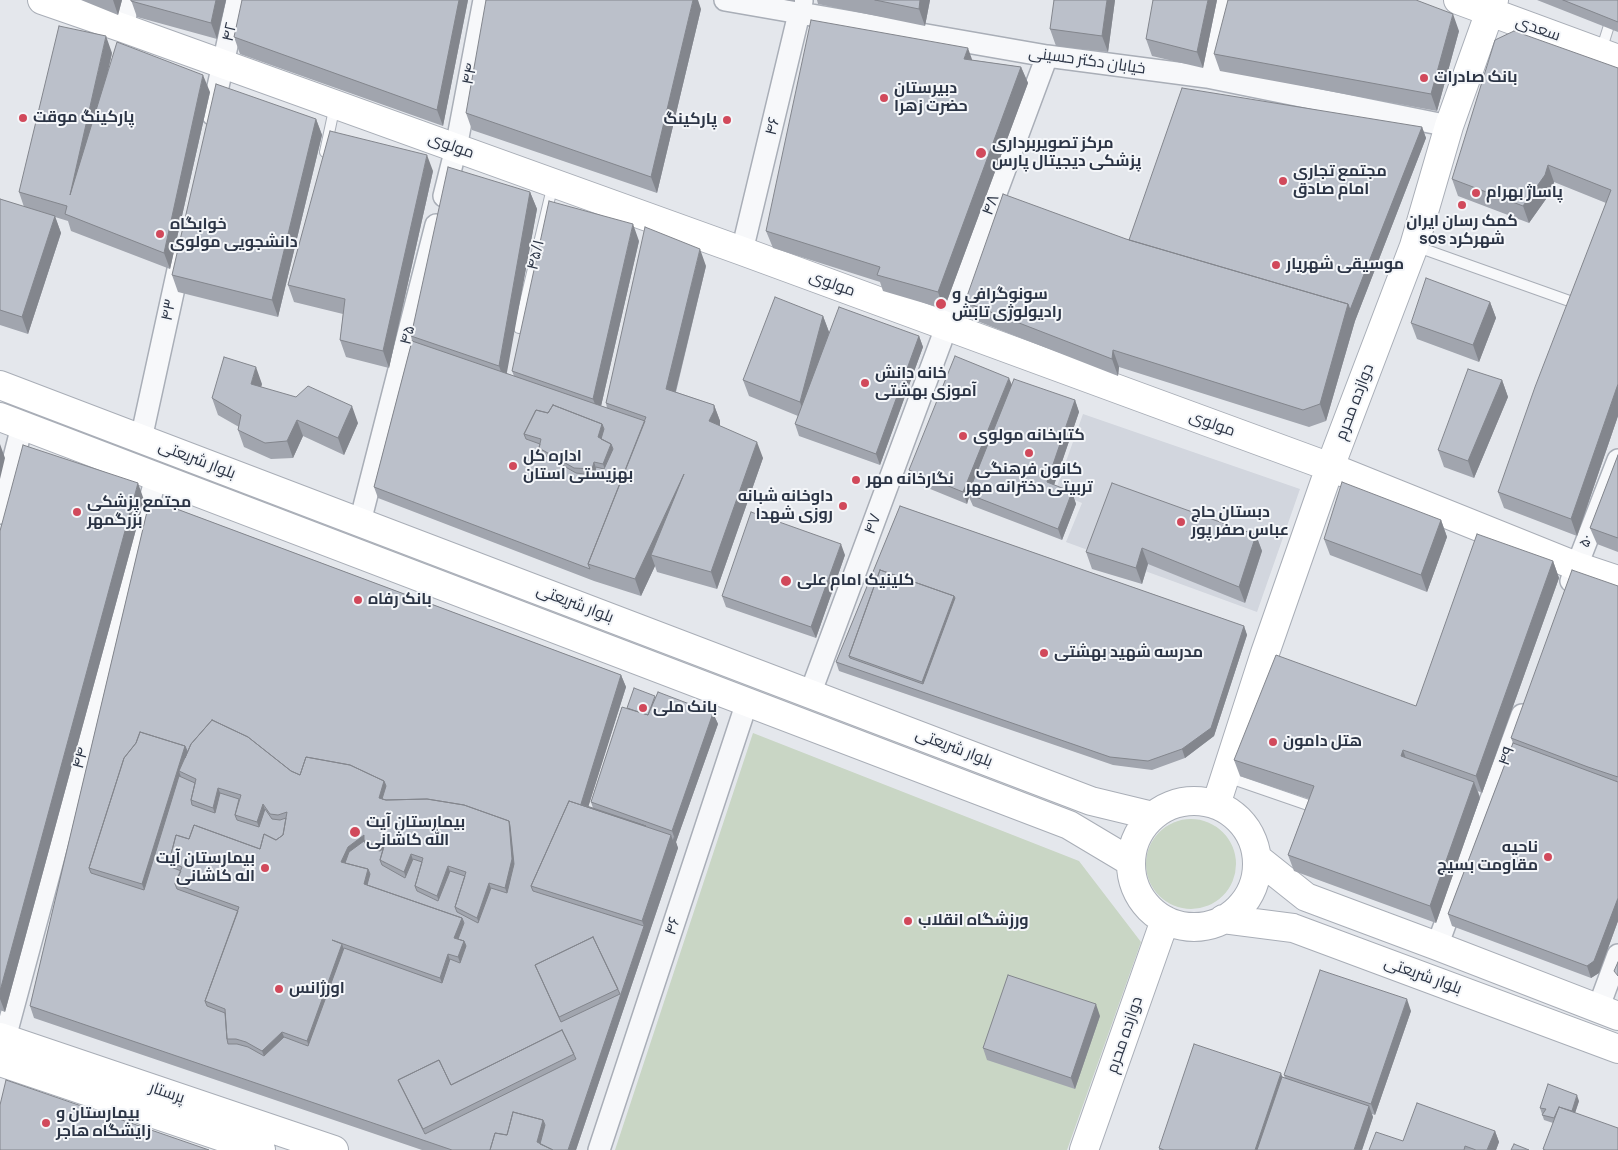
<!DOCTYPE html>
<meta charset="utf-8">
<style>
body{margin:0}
canvas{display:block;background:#e4e7ec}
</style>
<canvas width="1618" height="1150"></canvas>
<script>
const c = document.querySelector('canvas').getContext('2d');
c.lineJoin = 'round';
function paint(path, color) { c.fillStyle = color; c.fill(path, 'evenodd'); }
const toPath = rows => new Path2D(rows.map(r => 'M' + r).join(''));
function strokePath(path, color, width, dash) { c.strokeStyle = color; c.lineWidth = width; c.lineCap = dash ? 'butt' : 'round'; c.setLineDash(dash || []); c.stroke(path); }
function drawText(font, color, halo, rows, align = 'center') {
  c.font = font + ' Manrope,Cairo,sans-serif'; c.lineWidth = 4; c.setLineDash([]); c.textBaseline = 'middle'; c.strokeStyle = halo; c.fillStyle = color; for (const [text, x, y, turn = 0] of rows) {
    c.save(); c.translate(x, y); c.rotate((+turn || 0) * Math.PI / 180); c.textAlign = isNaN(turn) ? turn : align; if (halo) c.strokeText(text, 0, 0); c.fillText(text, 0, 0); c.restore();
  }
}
const built = toPath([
 [1083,414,1300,489,1257,612,1066,542,1082,503,1055,492]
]);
const green = toPath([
 [753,733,1079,861,1141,942,1067,1150,615,1150],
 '1146 864a45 45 0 1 1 90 0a45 45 0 1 1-90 0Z'
]);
const service = toPath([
 [1601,51,1617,0],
 [325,152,335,105],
 [1415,246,1575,303],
 [519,328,553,184],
 [1227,777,1311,806]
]);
const minor = toPath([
 [725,0,1047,56,1207,77,1449,126],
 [123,28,129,0],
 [1207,77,1225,0],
 [212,114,237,0],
 [444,196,456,148,484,0],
 [742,251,802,1],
 [141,439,181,256],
 [0,513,22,426],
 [360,522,436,225],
 [1571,581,1618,460],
 [810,694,1047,56],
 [1437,946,1522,715],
 [1598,1009,1618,955],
 [5,1038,156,477],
 [599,1150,747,702]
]);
const secondary = toPath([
 [42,0,123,28,742,251,1330,467,1576,566,1618,580],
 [1458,0,1618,59],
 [0,385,1091,801,1153,816],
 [0,417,1069,825,1131,862],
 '1131 864a63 63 0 1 1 126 0a63 63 0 1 1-126 0Z',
 [1216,805,1265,653,1330,467,1414,246,1449,126,1494,0],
 [1257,858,1306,897,1437,946,1618,1016],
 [1223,919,1293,928,1618,1049],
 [0,1037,334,1150],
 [0,1062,261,1150],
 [1084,1150,1165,920]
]);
const wall = toPath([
 [81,0,122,0,118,15],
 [131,0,226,0,217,39,137,17],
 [468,0,443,126,240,54,234,37],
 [784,0,795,0,795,2],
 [817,0,930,0,925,26,818,4],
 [1115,0,1108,52,1056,46,1050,29],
 [1217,0,1203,68,1152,56,1146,39],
 [1537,0,1618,0,1618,32],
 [701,9,657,193,472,130,466,113],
 [1459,31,1437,111,1220,71,1214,54],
 [112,53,106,80,210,92,170,269,71,231,68,221,55,217,61,233,28,334,0,325,0,199,24,207,19,192],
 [973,60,1021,67,1028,83,944,309,883,291,880,282,773,248,766,231],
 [1618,68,1618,416,1577,536,1504,508,1498,492,1606,203,1554,182,1551,192,1529,223,1458,196,1452,179],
 [316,119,322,135,278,317,178,292,172,275],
 [1422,127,1426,138,1355,321,1326,421,1309,427,1119,367,1118,376,972,319,965,302],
 [433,171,389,368,346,357,340,340,343,314,294,302,288,285],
 [530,192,537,209,506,373,514,376,512,371,639,241,601,406,607,408,606,403,706,266,676,392,714,405,720,421,720,426,763,458,717,589,657,572,655,566,641,596,594,581,378,498,374,487,412,341,411,336],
 [1490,302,1496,318,1479,362,1417,339,1411,323],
 [823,316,829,332,919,336,923,347,880,465,799,436,795,424,798,416,749,396,743,380],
 [1502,380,1508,397,1474,478,1444,467,1438,450],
 [262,384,261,387,358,423,344,455,303,436,293,458,271,459,244,447,238,430,239,427,218,415,212,398],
 [1012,385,1075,400,1079,412,1054,485,1072,492,1076,504,1062,540,973,506,969,497,967,504,913,482,909,470],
 [1618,455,1618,552,1597,544,1590,528],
 [150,499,621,675,626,687,588,807,593,808,591,802,627,709,656,698,713,713,718,724,676,842,678,848,576,1150,422,1150,34,1018,30,1006],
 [144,500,5,1012,0,1010,0,531],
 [900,506,1244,626,1247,635,1214,736,1185,758,1152,770,1113,765,839,671,836,662],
 [1441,520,1447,537,1427,592,1330,555,1324,539],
 [1256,535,1262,551,1245,603,1148,564,1142,584,1092,569,1086,552],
 [845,555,816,638,726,607,722,596],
 [1553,561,1559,578,1482,793,1478,791,1480,798,1436,923,1294,871,1288,855,1309,799,1240,776,1234,760,1416,706],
 [1618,586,1618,921,1599,973,1591,978,1452,926,1448,914,1513,743,1511,738],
 [1411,1011,1375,1115,1372,1114,1373,1117,1362,1150,1159,1150,1159,1148,1282,1077,1285,1078,1284,1075],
 [1100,1016,1075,1089,987,1060,983,1048],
 [1579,1101,1575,1113,1618,1150,1543,1150,1543,1149,1553,1123,1544,1120,1540,1108],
 [1495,1131,1499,1142,1496,1150,1369,1150,1403,1141]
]);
const shadedWall = toPath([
 [113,0,122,0,118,15],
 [216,0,226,0,217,39,211,23],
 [459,0,468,0,443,126,437,110],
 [693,0,698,0,701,9,657,193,651,177],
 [920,0,930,0,925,26,919,9],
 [1107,0,1115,0,1108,52,1102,36],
 [1208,0,1217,0,1203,68,1197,52],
 [1453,14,1459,31,1437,111,1431,94],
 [106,36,112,53,76,212,70,195],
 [968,48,974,65,964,59],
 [1021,67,1028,83,944,309,938,292],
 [203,75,210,92,170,269,164,253],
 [316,119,322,135,278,317,272,300],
 [1422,127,1426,138,1355,321,1326,421,1320,404,1348,304],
 [427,155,433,171,389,368,383,351],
 [1548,165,1554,182,1551,192,1529,223,1523,206],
 [530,192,537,209,505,383,499,366],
 [55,216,61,233,28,334,22,317],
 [633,224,639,241,599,415,593,399],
 [700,249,706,266,672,406,666,389],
 [1490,302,1496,318,1479,362,1473,345],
 [823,316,829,332,806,419,800,402],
 [919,336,923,347,880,465,876,454],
 [1113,350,1119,367,1118,376,1112,359],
 [256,367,262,384,257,400,251,384],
 [1009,378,1014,390,968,494,969,497,967,504,963,492],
 [1502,380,1508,397,1474,478,1468,461],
 [1618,384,1618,416,1577,536,1571,519],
 [1075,400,1079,412,1051,494,1047,482],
 [714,405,720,421,720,428,709,421],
 [352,406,358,423,344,455,338,438],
 [297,420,303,436,293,458,287,441],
 [602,424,608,441,600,442,598,437],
 [757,442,763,458,717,589,711,572],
 [0,444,5,458,0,479],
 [611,444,617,461,609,481,603,464],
 [594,462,600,479,599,486,592,469],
 [684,474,651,555,655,566,641,596,635,579],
 [138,483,144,500,5,1012,0,999,0,991],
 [1072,492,1076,504,1062,540,1058,529],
 [1441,520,1447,537,1427,592,1421,575],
 [1256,535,1262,551,1245,603,1239,587],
 [841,544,845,555,816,638,811,627],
 [1142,548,1148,564,1142,584,1136,568],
 [1553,561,1559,578,1482,793,1476,776],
 [954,596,958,607,927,693,922,682],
 [1244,626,1247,635,1214,736,1185,758,1182,749],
 [621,675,626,687,587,811,581,804],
 [713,713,718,724,676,842,672,831],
 [185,746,189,757,179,771,184,786,148,901,142,884],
 [1403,750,1409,767,1401,756],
 [384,781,391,798,388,805,379,798],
 [1474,782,1480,798,1436,923,1430,906],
 [218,788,225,804,219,825,213,808],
 [263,804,269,821,263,838,257,822],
 [509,821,515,837,518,876,511,904,505,888],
 [364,835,364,840,369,852,343,867,341,862,348,847],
 [671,835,677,851,576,1150,568,1150,644,926,642,921],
 [674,836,678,848,677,851,673,840],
 [386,840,385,863,384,863,378,846],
 [411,854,417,871,410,889,404,872],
 [448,866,454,883,443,913,437,896],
 [368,869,374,886,373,891,364,884],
 [489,883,495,899,483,934,477,918],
 [1618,898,1618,921,1599,973,1591,978,1587,966],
 [462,918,468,935,470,958,464,974,458,957,454,938],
 [342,944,348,961,313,1058,307,1041],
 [448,954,454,971,446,994,440,978],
 [1407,999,1411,1011,1375,1115,1371,1104],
 [1096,1004,1100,1016,1075,1089,1071,1078],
 [282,1032,289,1049,268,1067,262,1051],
 [1281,1073,1285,1085,1263,1150,1255,1150],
 [1577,1095,1579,1101,1573,1119,1571,1113],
 [1369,1106,1373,1117,1362,1150,1354,1150],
 [543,1120,549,1137,546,1150,537,1142],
 [1495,1131,1499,1142,1496,1150,1487,1150]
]);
const building = toPath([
 [131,0,216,0,211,23,131,1,131,0],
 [242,0,459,0,437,110,234,37,242,0],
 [486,0,693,0,651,177,466,113,486,0],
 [875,0,920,0,919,9,875,0],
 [1054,0,1107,0,1102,36,1050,29,1054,0],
 [1153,0,1208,0,1197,52,1146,39,1153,0],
 [1228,0,1416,0,1453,14,1431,94,1214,54,1228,0],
 [1563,0,1618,0,1618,22,1563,0],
 [811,20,968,48,964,59,1021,67,938,292,877,275,880,267,766,231,811,20],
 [59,26,106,36,70,195,117,42,203,75,164,253,65,214,67,206,19,192,59,26],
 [1514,31,1618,68,1618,384,1571,519,1498,492,1535,387,1611,190,1548,165,1545,175,1523,206,1452,179,1495,40,1514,31],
 [216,84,316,119,272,300,172,275,216,84],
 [1182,88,1422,127,1350,310,1348,304,1129,240,1182,88],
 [330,131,427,155,383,351,340,340,345,299,288,285,330,131],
 [448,167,530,192,499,366,411,336,448,167],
 [1003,194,1126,239,1348,304,1320,404,1303,410,1113,350,1112,359,965,302,1003,194],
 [0,199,55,216,22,317,0,310,0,199],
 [549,201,633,224,593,399,512,371,549,201],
 [645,227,700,249,666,389,714,405,714,411,709,421,757,442,711,572,651,555,684,474,635,579,588,564,646,417,606,403,645,227],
 [1426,278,1490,302,1473,345,1411,323,1426,278],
 [775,297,823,316,800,402,743,380,775,297],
 [839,307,919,336,876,454,795,424,839,307],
 [412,341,645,421,588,564,590,569,374,487,412,341],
 [553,405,602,424,604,429,601,439,611,444,613,449,604,469,596,467,594,475,576,473,541,453,539,448,540,444,526,439,524,434,536,410,548,413,553,405],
 [955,356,1009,378,963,492,909,470,955,356],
 [224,357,256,367,251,384,296,397,308,386,352,406,338,438,297,420,287,441,265,443,238,430,241,415,212,398,224,357],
 [1468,369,1502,380,1468,461,1438,450,1468,369],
 [1014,379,1075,400,1047,482,1072,492,1058,529,968,494,1014,379],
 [553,405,602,424,598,437,611,444,603,464,594,462,592,469,574,468,539,448,541,439,524,434,536,410,548,413,553,405],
 [23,445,138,483,0,991,0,531,23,445],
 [1618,455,1618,538,1590,528,1618,455],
 [1342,482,1441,520,1421,575,1324,539,1342,482],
 [1112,483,1256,535,1239,587,1142,548,1136,568,1086,552,1112,483],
 [150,499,621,675,581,804,646,826,569,801,531,886,533,891,644,926,568,1150,553,1150,540,1144,545,1125,543,1120,513,1112,507,1135,495,1133,490,1150,452,1150,30,1006,150,499],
 [212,720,248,737,291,771,300,775,306,757,350,765,384,781,386,786,382,799,386,800,427,799,464,805,509,821,510,826,514,864,507,893,491,888,478,923,457,912,455,907,465,876,450,871,438,901,417,891,415,886,422,862,413,859,405,878,382,865,380,860,383,849,380,851,369,848,366,845,364,841,349,852,345,863,368,869,370,874,367,885,462,918,464,923,458,939,464,941,466,946,460,963,450,959,442,983,344,948,308,1046,284,1037,264,1056,248,1047,237,1044,228,1044,227,1039,225,1013,207,1006,205,1001,238,911,177,889,175,884,181,871,171,867,169,862,176,835,189,839,194,825,260,849,264,834,276,840,283,835,286,818,280,820,272,819,265,809,259,827,237,820,235,815,239,799,220,793,215,813,192,805,191,800,195,783,179,776,144,890,91,873,89,868,124,758,136,743,140,732,185,746,187,751,185,758,191,744,212,720],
 [593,937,620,994,561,1022,535,965,593,937],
 [562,1030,576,1059,425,1134,398,1080,439,1060,451,1085,562,1030],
 [900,506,1244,626,1211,728,1182,749,1148,761,1110,757,836,662,900,506],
 [880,570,954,596,955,598,923,684,850,658,849,656,880,570],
 [751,512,841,544,811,627,722,596,751,512],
 [1477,534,1553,561,1476,776,1403,750,1401,756,1474,782,1430,906,1288,855,1314,786,1234,760,1276,655,1416,706,1477,534],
 [880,570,954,596,922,682,849,656,880,570],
 [1572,570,1618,586,1618,777,1588,767,1511,738,1572,570],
 [634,688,655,696,648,715,627,708,634,688],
 [658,692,713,713,672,831,591,802,622,707,648,715,658,692],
 [212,720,248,737,291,771,300,775,306,757,350,765,384,781,379,798,386,800,427,799,464,805,509,821,512,859,505,888,489,883,477,918,455,907,466,872,448,866,437,896,415,886,423,858,411,854,404,872,380,860,386,840,378,846,368,843,364,840,364,835,348,847,341,862,368,869,364,884,462,918,454,938,464,941,458,957,448,954,440,978,332,940,342,944,307,1041,282,1032,262,1051,246,1042,236,1039,227,1039,225,1009,205,1001,239,907,175,884,182,867,169,862,176,835,189,839,194,825,260,849,264,834,276,840,283,835,287,812,278,815,270,814,263,804,257,822,235,815,241,795,218,788,213,808,191,800,196,779,179,771,191,744,212,720],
 [140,732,185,746,142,884,89,868,124,758,136,743,140,732],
 [1513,743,1618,782,1618,898,1594,961,1587,966,1448,914,1513,743],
 [569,801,671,835,642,921,531,886,569,801],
 [593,937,618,989,559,1017,535,965,593,937],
 [1618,962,1618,976,1614,971,1618,962],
 [1320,970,1407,999,1371,1104,1284,1075,1320,970],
 [1008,975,1096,1004,1071,1078,983,1048,1008,975],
 [562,1030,574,1054,423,1129,398,1080,439,1060,451,1085,562,1030],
 [1194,1044,1281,1073,1255,1150,1164,1150,1159,1148,1194,1044],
 [1282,1077,1369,1106,1354,1150,1257,1150,1282,1077],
 [6,1080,209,1150,0,1150,0,1105,6,1080],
 [1548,1084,1577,1095,1572,1111,1559,1107,1554,1118,1542,1115,1546,1109,1540,1108,1548,1084],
 [1417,1103,1495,1131,1487,1150,1476,1150,1465,1146,1464,1150,1369,1150,1376,1132,1403,1141,1417,1103],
 [1559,1107,1618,1128,1618,1150,1545,1150,1543,1149,1559,1107],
 [513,1112,543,1120,537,1142,553,1150,490,1150,495,1133,507,1135,513,1112],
 [1514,1144,1529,1150,1511,1150,1514,1144]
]);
const markers = [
 [1424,78,5,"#d1495b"],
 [884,98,5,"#d1495b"],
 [23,118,5,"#d1495b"],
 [727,120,5,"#d1495b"],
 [981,153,6,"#d1495b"],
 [1283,181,5,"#d1495b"],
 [1476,193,5,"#d1495b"],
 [1462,205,5,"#d1495b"],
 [160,234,5,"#d1495b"],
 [1276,265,5,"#d1495b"],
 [941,304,6,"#d1495b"],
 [865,383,5,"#d1495b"],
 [963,436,5,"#d1495b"],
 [1029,453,5,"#d1495b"],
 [513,466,5,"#d1495b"],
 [856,480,5,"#d1495b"],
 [843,506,5,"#d1495b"],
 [77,512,5,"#d1495b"],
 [1181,522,5,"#d1495b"],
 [786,581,6,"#d1495b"],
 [358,600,5,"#d1495b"],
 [1044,653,5,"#d1495b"],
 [643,708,5,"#d1495b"],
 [1273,742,5,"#d1495b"],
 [355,832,6,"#d1495b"],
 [1548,857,5,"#d1495b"],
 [265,868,5,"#d1495b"],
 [908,921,5,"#d1495b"],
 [279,989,5,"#d1495b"],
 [46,1123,5,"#d1495b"]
];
const streetNames = [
 ["سعدی",1538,29,20],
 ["۴۲",230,32,-77],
 ["خیابان دکتر حسینی",1087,61,8],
 ["۴۴",470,74,-79],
 ["۴۶",773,126,-76],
 ["مولوی",451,146,20],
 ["۴۸",991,205,-69],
 ["۴۵/۱",536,255,-77],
 ["مولوی",832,284,20],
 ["۴۳",169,310,-78],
 ["۴۵",408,335,-76],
 ["دوازده محرم",1355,402,-69],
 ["مولوی",1212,424,20],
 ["بلوار شریعتی",197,460,21],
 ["۴۷",873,524,-70],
 ["۵۰",1586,541,-69],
 ["بلوار شریعتی",575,604,21],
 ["بلوار شریعتی",954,748,21],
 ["۴۹",1507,756,-70],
 ["۴۴",81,758,-75],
 ["۴۶",673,926,-72],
 ["بلوار شریعتی",1423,976,20],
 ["دوازده محرم",1125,1035,-71],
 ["پرستار",167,1093,19]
];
const poiNames = [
 ["بانک صادرات",1434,78],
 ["دبیرستان",894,89],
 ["حضرت زهرا",894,107],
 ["پارکینگ موقت",33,118],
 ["پارکینگ",717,120,"right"],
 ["مرکز تصویربرداری",992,144],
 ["پزشکی دیجیتال پارس",992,162],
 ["مجتمع تجاری",1293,172],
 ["امام صادق",1293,190],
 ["پاساژ بهرام",1486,193],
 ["کمک رسان ایران",1462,222,"center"],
 ["sos شهرکرد",1462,240,"center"],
 ["خوابگاه",170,225],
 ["دانشجویی مولوی",170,243],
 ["موسیقی شهریار",1286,265],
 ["سونوگرافی و",952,295],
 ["رادیولوژی تابش",952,313],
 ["خانه دانش",875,374],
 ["آموزی بهشتی",875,392],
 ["کتابخانه مولوی",973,436],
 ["اداره کل",523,457],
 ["بهزیستی استان",523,475],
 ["کانون فرهنگی",1029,470,"center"],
 ["تربیتی دخترانه مهر",1029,488,"center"],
 ["نگارخانه مهر",866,480],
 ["داوخانه شبانه",833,497,"right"],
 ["روزی شهدا",833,515,"right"],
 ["مجتمع پزشکی",87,503],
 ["بزرگمهر",87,521],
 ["دبستان حاج",1191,513],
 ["عباس صفر پور",1191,531],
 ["کلینیک امام علی",797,581],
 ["بانک رفاه",368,600],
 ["مدرسه شهید بهشتی",1054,653],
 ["بانک ملی",653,708],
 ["هتل دامون",1283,742],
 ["بیمارستان آیت",366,823],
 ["الله کاشانی",366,841],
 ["ناحیه",1538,848,"right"],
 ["مقاومت بسیج",1538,866,"right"],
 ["بیمارستان آیت",255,859,"right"],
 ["اله کاشانی",255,877,"right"],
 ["ورزشگاه انقلاب",918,921],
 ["اورژانس",289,989],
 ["بیمارستان و",56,1114],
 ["زایشگاه هاجر",56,1132]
];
paint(built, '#d2d6de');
paint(green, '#c9d6c5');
strokePath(service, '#a9aeb7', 12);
strokePath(minor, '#a9aeb7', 24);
strokePath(secondary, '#a9aeb7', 30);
strokePath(service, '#f7f8fa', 10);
strokePath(minor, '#f7f8fa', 21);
strokePath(secondary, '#fff', 28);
paint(wall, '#a1a5ae');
paint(shadedWall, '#83868d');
paint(building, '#bbc0ca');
strokePath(building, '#83868d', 1);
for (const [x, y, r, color] of markers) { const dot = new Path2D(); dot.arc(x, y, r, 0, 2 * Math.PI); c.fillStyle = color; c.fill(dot); strokePath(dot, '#f4f6f9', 2); }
drawText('16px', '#2b3445', '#f4f6f9', streetNames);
drawText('bold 16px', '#2b3445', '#f4f6f9', poiNames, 'left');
</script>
